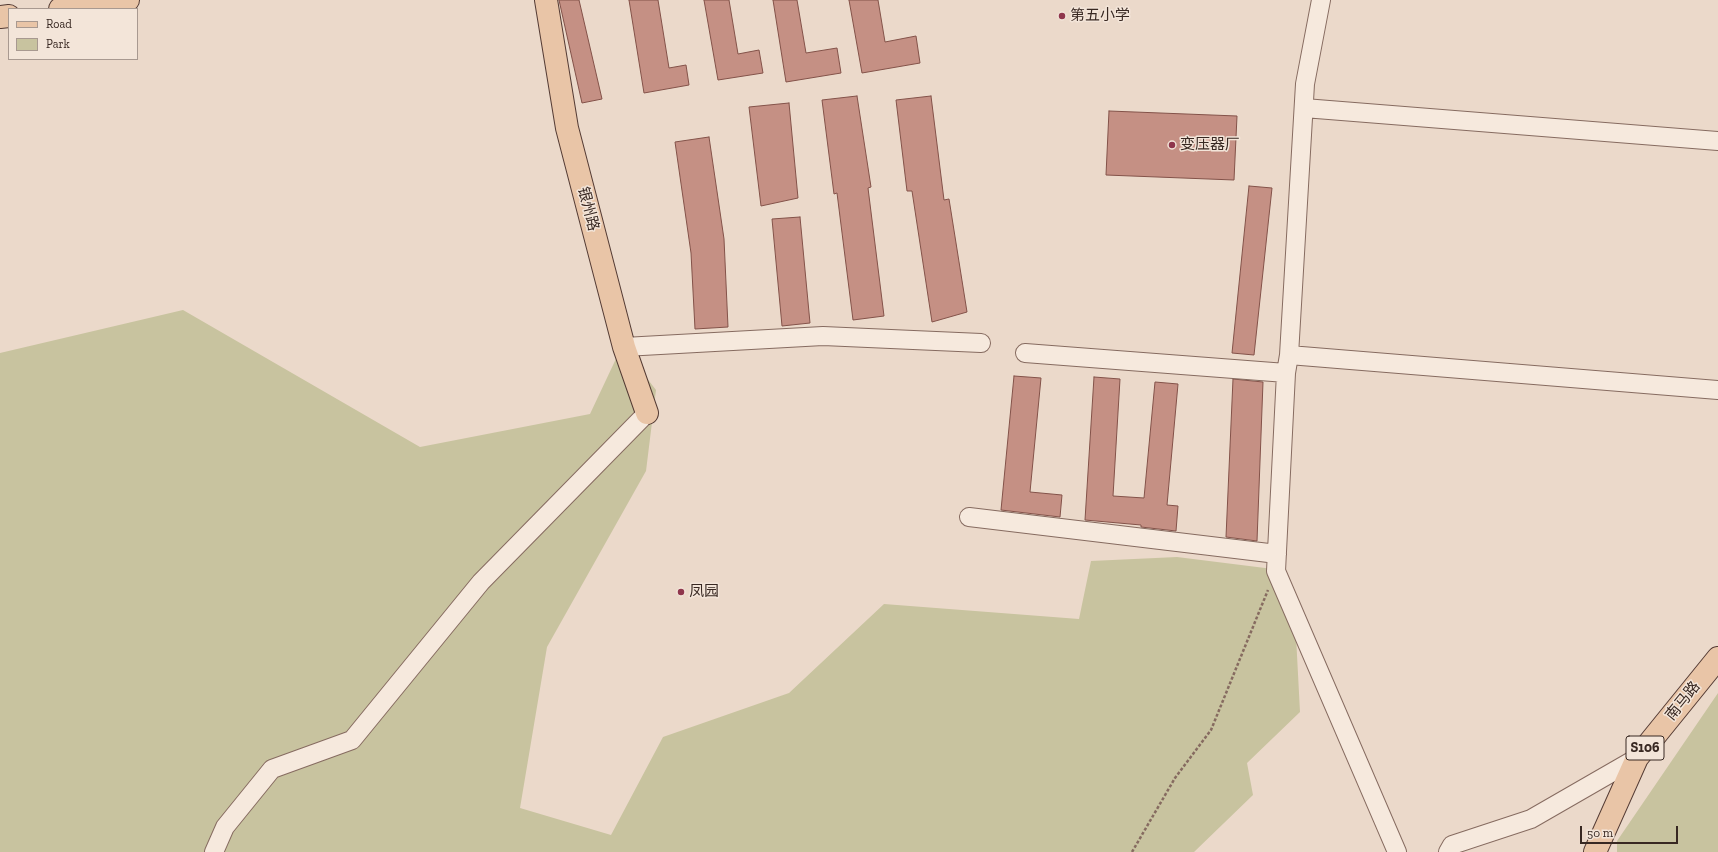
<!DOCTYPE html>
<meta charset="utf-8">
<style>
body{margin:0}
#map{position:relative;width:1718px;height:852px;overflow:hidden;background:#ebd9ca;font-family:"Zilla Slab",serif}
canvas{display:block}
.legend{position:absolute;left:8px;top:8px;width:130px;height:52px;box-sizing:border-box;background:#f3e5d9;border:1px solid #a89990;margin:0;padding:5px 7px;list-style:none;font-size:12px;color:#382822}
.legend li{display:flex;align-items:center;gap:8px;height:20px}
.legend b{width:20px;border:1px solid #a89990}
.scale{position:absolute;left:1580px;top:826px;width:98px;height:18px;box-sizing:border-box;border:2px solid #382822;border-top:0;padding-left:5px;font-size:12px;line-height:14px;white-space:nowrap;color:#382822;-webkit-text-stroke:3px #f3e5d9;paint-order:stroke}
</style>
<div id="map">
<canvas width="1718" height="852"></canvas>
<ul class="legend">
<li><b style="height:5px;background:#e9c5a7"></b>Road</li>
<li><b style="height:11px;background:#c8c39f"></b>Park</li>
</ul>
<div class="scale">50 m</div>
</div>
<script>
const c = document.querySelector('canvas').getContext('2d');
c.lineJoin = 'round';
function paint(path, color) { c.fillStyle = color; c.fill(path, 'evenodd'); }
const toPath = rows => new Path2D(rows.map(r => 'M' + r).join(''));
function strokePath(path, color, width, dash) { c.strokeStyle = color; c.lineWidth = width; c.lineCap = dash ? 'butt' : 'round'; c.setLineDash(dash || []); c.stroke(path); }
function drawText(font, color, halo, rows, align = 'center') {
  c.font = font + ' "Zilla Slab","Noto Sans SC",serif'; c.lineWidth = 3; c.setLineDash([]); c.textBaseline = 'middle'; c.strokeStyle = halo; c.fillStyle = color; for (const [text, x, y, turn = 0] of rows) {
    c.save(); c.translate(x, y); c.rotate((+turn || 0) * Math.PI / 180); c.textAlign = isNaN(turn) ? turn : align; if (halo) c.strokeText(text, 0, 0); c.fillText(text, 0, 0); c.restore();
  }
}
const green = toPath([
 [183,310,420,447,590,414,622,346,656,390,646,471,547,647,520,808,611,835,663,737,789,693,884,604,1079,619,1091,561,1177,557,1273,569,1296,636,1300,712,1247,763,1253,795,1194,852,0,852,0,353],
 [1718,693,1718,852,1617,852,1617,841]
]);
const building = toPath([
 [559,0,579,0,602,99,582,103,559,0],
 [629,0,658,0,669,68,686,65,689,85,644,93,629,0],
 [704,0,729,0,738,54,759,50,763,73,718,80,704,0],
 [773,0,797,0,806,53,837,48,841,73,786,82,773,0],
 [849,0,878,0,885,42,916,36,920,63,862,73,849,0],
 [857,96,871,187,868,188,884,316,853,320,837,193,834,194,822,100,857,96],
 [931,96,944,200,949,199,967,312,932,322,912,191,907,191,896,100,931,96],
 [789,103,798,198,761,206,749,107,789,103],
 [1109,111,1237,116,1234,180,1106,175,1109,111],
 [709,137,724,239,728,327,695,329,691,253,675,142,709,137],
 [1249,186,1272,188,1254,355,1232,353,1249,186],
 [800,217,810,323,782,326,772,219,800,217],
 [1014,376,1041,378,1030,492,1062,495,1060,517,1001,510,1014,376],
 [1094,377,1120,379,1113,496,1144,498,1155,382,1178,384,1167,505,1178,506,1176,531,1141,527,1141,525,1085,520,1094,377],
 [1233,379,1263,382,1257,541,1226,537,1233,379]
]);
const path = toPath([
 [1132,852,1175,778,1211,730,1268,590]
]);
const minor = toPath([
 [1321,0,1305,84,1289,355,1286,373,1276,571,1397,852],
 [1304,108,1718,141],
 [624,347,823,336,981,343],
 [1025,353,1286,373],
 [1289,355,1718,390],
 [969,517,1277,554],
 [214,852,225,827,272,769,352,740,481,582,647,413],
 [1448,852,1452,845,1531,819,1637,758]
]);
const major = toPath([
 [546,0,567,128,624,347,647,413],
 [60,9,128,0],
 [0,17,9,16],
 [1595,852,1637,758,1718,658]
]);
const markers = [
 [1062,16,4,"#8f364c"],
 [1172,145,4,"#8f364c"],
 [681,592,4,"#8f364c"]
];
const shields = [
 [1645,748,38]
];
const shieldNames = [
 ["S106",1645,748]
];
const poiNames = [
 ["第五小学",1070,16],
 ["变压器厂",1180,145],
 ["凤园",689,592]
];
const streetNames = [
 ["银州路",588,209,76],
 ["南马路",1683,701,-51]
];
paint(green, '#c8c39f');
paint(building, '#c59084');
strokePath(building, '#835249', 1);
strokePath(minor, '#866b60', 20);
strokePath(major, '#543b34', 24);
strokePath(path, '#866b60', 2.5, [3, 2]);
strokePath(minor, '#f6e9dd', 18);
strokePath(major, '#e9c5a7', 22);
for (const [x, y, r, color] of markers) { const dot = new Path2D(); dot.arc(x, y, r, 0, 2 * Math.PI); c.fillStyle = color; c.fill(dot); strokePath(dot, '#f3e5d9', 1.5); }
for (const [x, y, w] of shields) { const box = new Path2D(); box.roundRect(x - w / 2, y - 12, w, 24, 3); c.fillStyle = '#f3e5d9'; c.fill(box); strokePath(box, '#382822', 1); }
drawText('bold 14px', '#382822', null, shieldNames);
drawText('15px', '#382822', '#f3e5d9', poiNames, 'left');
drawText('15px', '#382822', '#f3e5d9', streetNames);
</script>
